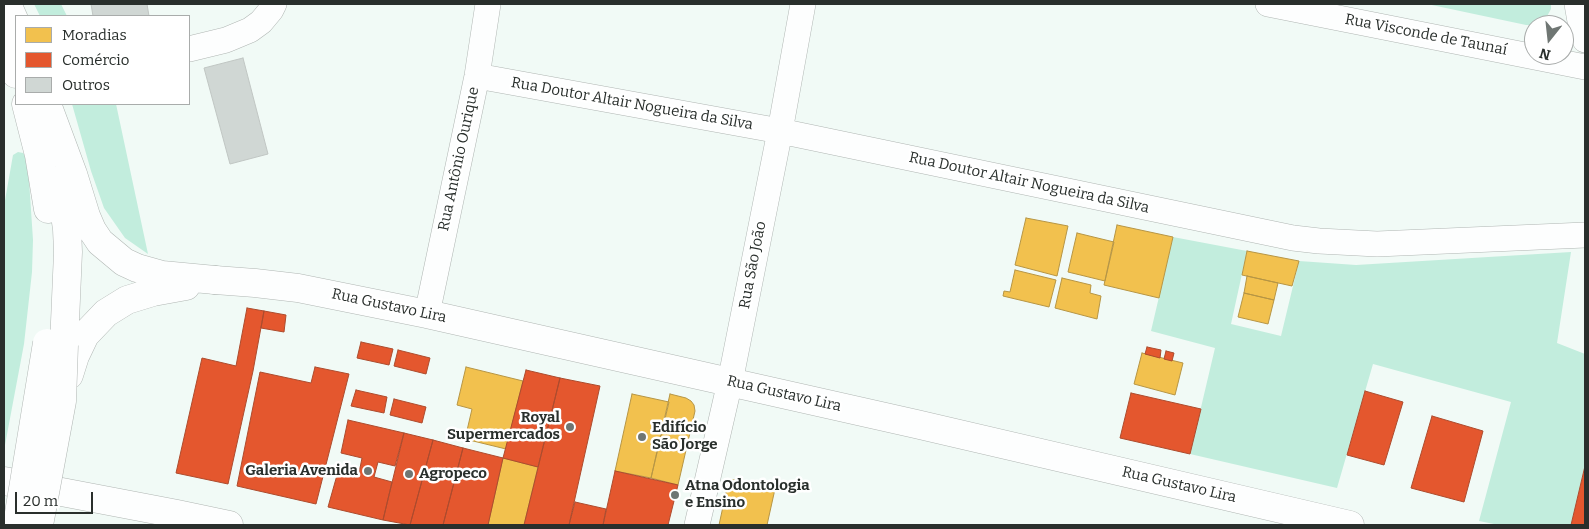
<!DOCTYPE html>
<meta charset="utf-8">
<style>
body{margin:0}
#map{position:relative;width:1589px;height:529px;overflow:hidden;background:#f1faf6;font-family:Bitter,serif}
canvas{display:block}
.frame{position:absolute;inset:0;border:5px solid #292f2c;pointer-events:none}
.legend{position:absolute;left:15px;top:15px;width:175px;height:90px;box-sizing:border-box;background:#fff;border:1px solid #a9acab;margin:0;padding:6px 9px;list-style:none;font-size:15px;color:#292f2c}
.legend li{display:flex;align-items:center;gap:10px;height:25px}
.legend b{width:25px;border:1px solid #a9acab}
.north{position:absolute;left:1524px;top:15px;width:50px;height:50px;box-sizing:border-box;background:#fff;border:1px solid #a9acab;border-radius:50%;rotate:196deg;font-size:14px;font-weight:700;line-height:20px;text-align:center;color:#292f2c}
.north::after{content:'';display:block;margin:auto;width:18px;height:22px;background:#6f7673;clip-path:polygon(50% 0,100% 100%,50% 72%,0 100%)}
.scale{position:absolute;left:15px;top:492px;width:78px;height:22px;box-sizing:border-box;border:2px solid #292f2c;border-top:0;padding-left:6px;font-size:15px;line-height:18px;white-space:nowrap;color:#292f2c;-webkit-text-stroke:4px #fff;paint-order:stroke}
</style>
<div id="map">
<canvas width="1589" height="529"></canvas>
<div class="frame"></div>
<ul class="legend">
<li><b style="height:14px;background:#f2c14e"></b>Moradias</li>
<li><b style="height:14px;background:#e4572e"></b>Comércio</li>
<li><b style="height:14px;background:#d0d7d4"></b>Outros</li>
</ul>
<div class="north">N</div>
<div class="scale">20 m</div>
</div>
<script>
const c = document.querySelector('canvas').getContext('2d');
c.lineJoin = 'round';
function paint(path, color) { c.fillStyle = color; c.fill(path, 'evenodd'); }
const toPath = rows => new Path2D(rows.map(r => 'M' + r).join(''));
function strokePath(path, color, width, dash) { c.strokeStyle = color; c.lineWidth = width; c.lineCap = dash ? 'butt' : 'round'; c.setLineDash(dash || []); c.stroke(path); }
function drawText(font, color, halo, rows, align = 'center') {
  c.font = font + ' Bitter,serif'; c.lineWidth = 5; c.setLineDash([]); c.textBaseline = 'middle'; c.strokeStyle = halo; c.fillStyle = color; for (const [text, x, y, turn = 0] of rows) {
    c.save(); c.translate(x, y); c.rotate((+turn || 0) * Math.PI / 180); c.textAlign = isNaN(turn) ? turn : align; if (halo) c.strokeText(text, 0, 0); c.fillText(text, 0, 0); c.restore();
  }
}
const green = toPath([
 [34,4,61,4,67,16,40,16],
 [1427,4,1551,4,1551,9,1545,20,1537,25,1526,25],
 [72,104,116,104,148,254,125,238,104,208,91,171],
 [18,152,23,153,26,156,29,180,33,240,32,272,24,344,5,445,4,206,13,155],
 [1173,237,1247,251,1231,324,1281,336,1299,261,1356,265,1571,252,1557,343,1585,354,1585,466,1571,525,1499,525,1479,521,1511,402,1373,364,1337,488,1190,454,1215,348,1151,331]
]);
const homes = toPath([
 [1026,218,1068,226,1057,276,1015,265,1026,218],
 [1117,225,1173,237,1159,298,1104,285,1117,225],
 [1077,233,1114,242,1105,281,1068,272,1077,233],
 [1247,251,1299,261,1292,286,1242,275,1247,251],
 [1015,270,1056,280,1049,307,1003,296,1004,291,1010,292,1015,270],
 [1247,276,1278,283,1274,300,1244,293,1247,276],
 [1062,278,1091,285,1090,293,1101,296,1097,319,1055,308,1062,278],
 [1244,293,1274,300,1268,324,1238,317,1244,293],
 [1142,353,1183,363,1175,395,1134,384,1142,353],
 [466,367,523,381,506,449,465,439,472,409,457,405,466,367],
 [632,394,669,402,651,478,615,471,632,394],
 [670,394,686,398,691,401,694,405,695,411,678,485,651,478,670,394],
 [503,458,538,467,524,525,488,525,503,458],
 [729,479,775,489,767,525,719,525,729,479]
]);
const shops = toPath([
 [247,308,264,311,253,371,228,484,176,473,202,358,236,366,247,308],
 [264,311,286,315,284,332,261,328,264,311],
 [361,342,393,349,389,365,357,358,361,342],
 [1147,347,1161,350,1160,358,1145,354,1147,347],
 [398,350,430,358,426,374,394,366,398,350],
 [1166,351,1174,353,1172,361,1164,359,1166,351],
 [315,367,349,374,316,504,237,486,260,372,311,383,315,367],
 [526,370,560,378,538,467,503,458,526,370],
 [560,378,600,386,569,525,524,525,560,378],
 [356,390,387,397,384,413,351,406,356,390],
 [1365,391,1403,402,1384,465,1347,455,1365,391],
 [1131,393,1201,409,1190,454,1120,438,1131,393],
 [394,399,426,407,422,423,390,415,394,399],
 [1432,416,1483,431,1464,502,1411,488,1432,416],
 [348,420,404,433,395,466,378,462,374,477,392,482,383,520,328,507,339,468,359,473,362,458,341,453,348,420],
 [404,433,433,440,410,525,383,520,404,433],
 [433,440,463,448,443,525,410,525,433,440],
 [463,448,503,458,488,525,443,525,463,448],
 [1585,466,1585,525,1571,525,1585,466],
 [615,471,678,485,668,525,603,525,615,471],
 [575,502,606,509,603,525,569,525,575,502]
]);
const building = toPath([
 [91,4,147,4,149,16,93,16,91,4],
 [243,58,268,154,230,164,204,68,243,58]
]);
const minor = toPath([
 [1268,4,1585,67],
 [1577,4,1581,27,1585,40],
 [189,49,226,40,250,30,261,22,271,10,274,4],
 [477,76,780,131,1293,238,1319,241,1377,244,1585,235],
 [427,314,477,76,488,4],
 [697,525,730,382,780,131,803,4]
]);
const secondary = toPath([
 [215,280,255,283,298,288,427,314,916,424,1350,525],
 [4,481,177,514,229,525]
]);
const primary = toPath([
 [7,4,16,24],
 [4,40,16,74],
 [26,104,39,155,48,209],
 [47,104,73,174,86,216,92,230,100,242,124,262,137,268,162,275,215,280],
 [60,179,67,229,68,252,64,345],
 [69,375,75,356,85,335,106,313,127,300,153,292,186,286]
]);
const primaryBridge = toPath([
 [17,525,47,343],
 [39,525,62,401,64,345]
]);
const markers = [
 [570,427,5,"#6f7673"],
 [642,437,5,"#6f7673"],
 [368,471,5,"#6f7673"],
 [409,474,5,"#6f7673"],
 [675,495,5,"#6f7673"]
];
const streetNames = [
 ["Rua Visconde de Taunaí",1426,35,11],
 ["Rua Doutor Altair Nogueira da Silva",632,104,10],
 ["Rua Antônio Ourique",459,159,-78],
 ["Rua Doutor Altair Nogueira da Silva",1029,183,12],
 ["Rua São João",753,265,-79],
 ["Rua Gustavo Lira",389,306,12],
 ["Rua Gustavo Lira",784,394,13],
 ["Rua Gustavo Lira",1179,485,13]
];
const poiNames = [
 ["Royal",560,418,"right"],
 ["Supermercados",560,435,"right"],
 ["Edifício",652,428],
 ["São Jorge",652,445],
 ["Galeria Avenida",358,471,"right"],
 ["Agropeco",419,474],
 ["Atna Odontologia",685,486],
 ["e Ensino",685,503]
];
paint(green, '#c2eddd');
paint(homes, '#f2c14e');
strokePath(homes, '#b69544', 1);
paint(shops, '#e4572e');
strokePath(shops, '#ac4b2d', 1);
paint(building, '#d0d7d4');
strokePath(building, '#c0c6c3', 1);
strokePath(minor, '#b0b6b3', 26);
strokePath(secondary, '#b0b6b3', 29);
strokePath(primary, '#b0b6b3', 29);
strokePath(minor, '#fdfefe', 25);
strokePath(secondary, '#fdfefe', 28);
strokePath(primary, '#fdfefe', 28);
strokePath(primaryBridge, '#b0b6b3', 29, []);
strokePath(primaryBridge, '#fdfefe', 28);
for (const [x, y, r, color] of markers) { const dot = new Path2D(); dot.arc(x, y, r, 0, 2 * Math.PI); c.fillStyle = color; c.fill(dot); strokePath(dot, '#fff', 2); }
drawText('15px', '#292f2c', '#fff', streetNames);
drawText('bold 15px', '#292f2c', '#fff', poiNames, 'left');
</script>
